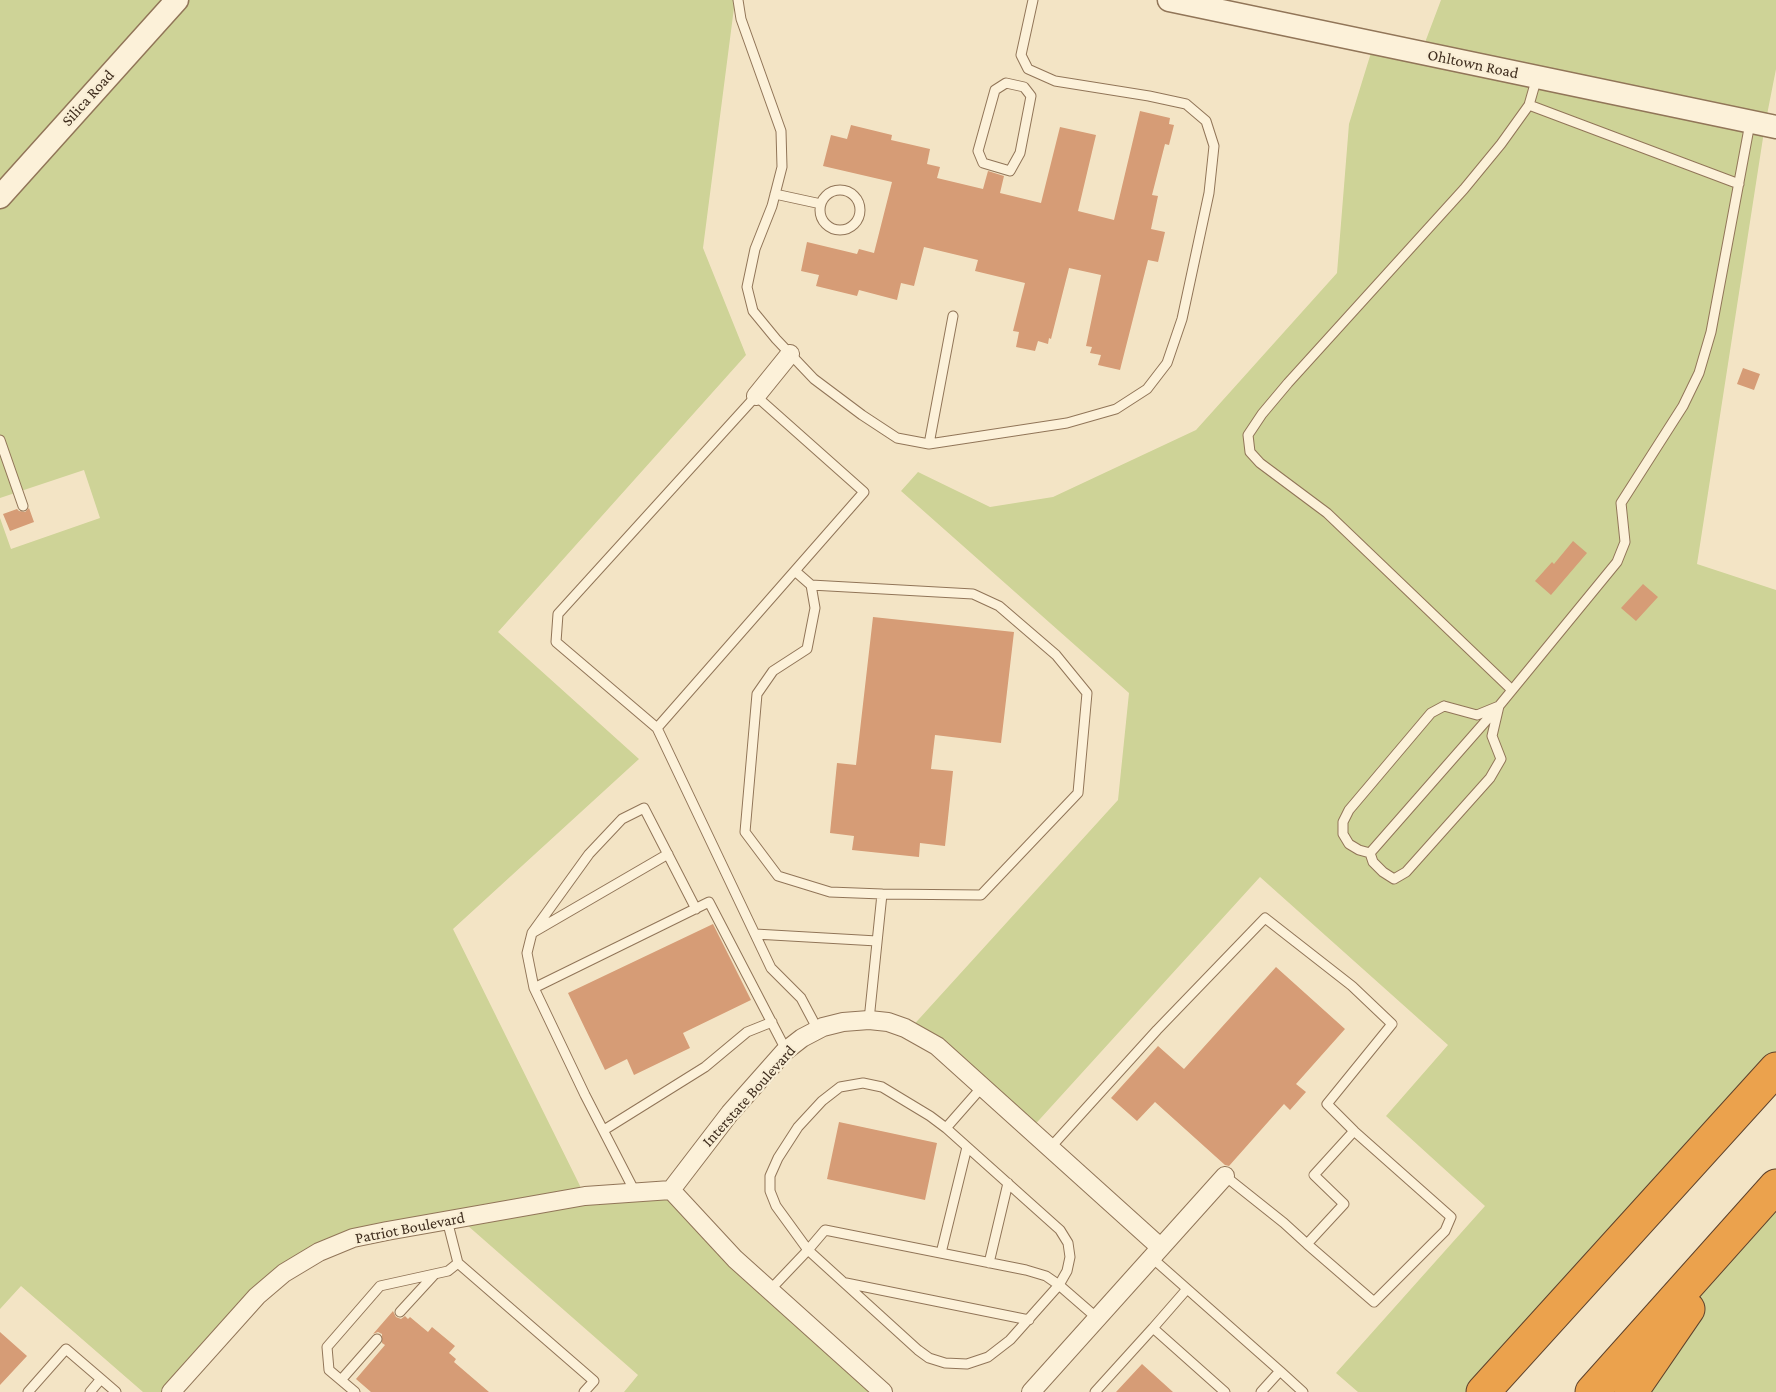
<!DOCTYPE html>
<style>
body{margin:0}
canvas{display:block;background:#f3e4c5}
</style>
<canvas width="1776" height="1392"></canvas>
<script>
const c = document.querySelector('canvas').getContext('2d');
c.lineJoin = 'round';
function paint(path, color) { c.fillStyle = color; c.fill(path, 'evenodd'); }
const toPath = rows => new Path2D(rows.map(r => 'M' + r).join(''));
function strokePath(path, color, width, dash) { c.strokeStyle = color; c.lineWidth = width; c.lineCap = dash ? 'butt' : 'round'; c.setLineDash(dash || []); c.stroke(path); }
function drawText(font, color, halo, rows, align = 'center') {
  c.font = font + ' "Crimson Pro",serif'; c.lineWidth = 4.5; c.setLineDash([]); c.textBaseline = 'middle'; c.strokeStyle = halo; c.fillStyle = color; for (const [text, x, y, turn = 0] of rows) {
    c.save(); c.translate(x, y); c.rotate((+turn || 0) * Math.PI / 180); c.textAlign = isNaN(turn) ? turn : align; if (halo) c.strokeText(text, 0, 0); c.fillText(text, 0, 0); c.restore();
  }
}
const green = toPath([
 [0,0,735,0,703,248,746,355,498,632,639,759,453,929,585,1196,671,1190,883,1392,624,1392,638,1375,459,1218,387,1231,299,1263,171,1392,143,1392,21,1286,0,1309,0,518,11,549,100,518,84,470,0,498],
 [1441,0,1776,0,1776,69,1765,125,1697,564,1776,590,1776,1069,1482,1392,1358,1392,1336,1373,1485,1206,1386,1116,1448,1045,1260,877,1030,1130,909,1030,1118,800,1129,693,901,491,918,472,990,507,1053,497,1196,430,1337,273,1349,124,1374,43,1421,53],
 [1776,1186,1776,1392,1651,1392,1640,1382]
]);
const building = toPath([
 [1140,111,1170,118,1169,124,1174,125,1169,145,1165,144,1152,195,1158,196,1151,229,1165,232,1158,262,1148,260,1120,370,1098,365,1101,355,1090,353,1092,347,1086,346,1101,275,1069,268,1051,339,1049,338,1048,344,1038,341,1035,351,1016,347,1019,332,1013,331,1025,283,975,271,978,260,924,247,914,286,901,283,897,300,859,290,857,296,816,286,819,275,801,271,807,242,857,254,859,249,874,253,892,182,823,166,831,135,847,139,851,125,892,135,891,140,930,149,927,164,940,167,937,178,983,189,988,171,1004,176,1000,193,1041,203,1060,127,1096,135,1078,211,1114,220],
 [1743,368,1760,374,1754,390,1737,384],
 [29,508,34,522,10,531,3,514,17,509,19,511,25,512],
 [1573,541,1587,553,1551,595,1535,581,1552,562,1554,564],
 [1643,584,1658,597,1636,621,1621,608],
 [873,617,1014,632,1001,743,935,735,931,769,953,771,945,846,920,843,919,857,852,850,854,836,830,833,837,763,856,765],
 [713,924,751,1000,683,1033,690,1048,634,1075,627,1059,605,1070,568,993],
 [1276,967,1345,1029,1296,1084,1306,1092,1290,1110,1284,1104,1229,1166,1225,1165,1155,1102,1137,1121,1111,1098,1158,1046,1184,1069],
 [839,1122,937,1143,925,1200,827,1179],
 [393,1311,396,1317,401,1319,405,1316,408,1319,410,1317,428,1332,432,1327,455,1346,449,1353,456,1359,454,1362,489,1392,371,1392,356,1379,385,1345,382,1343,382,1334,378,1332,373,1334],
 [0,1332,27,1356,0,1385],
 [1142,1364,1173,1392,1116,1392]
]);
const service = toPath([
 [738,0,741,19,781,131,782,167,772,206,755,249,747,287,753,311,776,339,814,379,862,415,897,438,929,444,1067,423,1116,409,1147,389,1167,363,1182,319,1209,193,1214,146,1206,121,1186,104,1149,96,1055,81,1028,69,1021,55,1033,0],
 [1006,83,1024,87,1031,96,1020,153,1010,171,983,163,978,151,995,90,1006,83],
 [1529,105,1537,77],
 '820 210a20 20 0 1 1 40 0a20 20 0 1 1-40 0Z',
 [775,194,821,204],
 [0,440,23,506],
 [929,444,953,316],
 [795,571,811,585,973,594,999,606,1056,655,1087,693,1078,793,981,895,882,894,869,1020],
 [811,585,815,608,807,649,773,671,757,694,745,832,778,876,830,892,882,894],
 [1512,690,1327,513,1260,463,1250,452,1248,435,1262,414,1288,383,1464,189,1501,144,1529,105,1739,184],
 [1444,706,1477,715,1499,706,1492,736,1501,759,1490,778,1406,872,1394,879,1383,872,1373,862,1370,853,1359,850,1349,844,1343,834,1343,822,1349,810,1431,713,1444,706],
 [657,728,556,642,558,614,756,396,864,492,657,728,771,968,801,998,818,1030],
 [1370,853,1499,706,1617,562,1625,542,1621,503,1683,406,1699,373,1711,332,1750,123],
 [532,933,589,854,622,819,644,808,696,909],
 [755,934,877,941],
 [534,988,527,953,532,933,668,854],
 [946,1128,1060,1230,1068,1243,1070,1257,1067,1271,1059,1285,1046,1276,1026,1270,825,1230,808,1250,918,1350,929,1358,945,1363,967,1364,988,1357,1010,1340,1059,1285,1097,1318],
 [604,1130,705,1067,747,1032,772,1022],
 [1050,1148,1157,1030,1265,918,1352,986,1392,1024,1327,1104,1354,1131],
 [1225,1176,1284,1223,1307,1244,1374,1302,1445,1231,1451,1217,1354,1131,1314,1175,1344,1204,1307,1244],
 [635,1192,585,1095,534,988,709,902,786,1050],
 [447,1220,458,1263,594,1381,584,1392],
 [941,1253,967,1147],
 [1151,1257,1280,1371,1261,1392],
 [989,1263,1008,1183],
 [846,1283,1029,1320],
 [1187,1289,1153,1328,1225,1392],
 [770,1290,808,1250,776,1206,770,1191,770,1176,778,1158,798,1127,822,1101,840,1087,863,1083,882,1087,930,1116,946,1128,982,1087],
 [400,1312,434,1275],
 [1280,1371,1303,1392],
 [341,1380,377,1339],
 [28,1392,66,1349,101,1379],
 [90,1392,101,1379,116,1392],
 [355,1392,329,1370,327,1347,380,1286,448,1271,458,1263],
 [1095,1392,1153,1328]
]);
const minor = toPath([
 [756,396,790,354],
 [671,1190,730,1113,784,1052,802,1038,823,1027,843,1022,869,1020,888,1022,905,1028,937,1046,1160,1247],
 [671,1190,735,1259,883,1392],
 [171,1392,257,1296,284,1273,319,1252,353,1238,387,1231,585,1196,671,1190],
 [1031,1392,1225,1176]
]);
const tertiary = toPath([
 [1169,0,1776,127],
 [0,197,177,0]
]);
const motorway = toPath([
 [1483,1392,1776,1069],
 [1592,1392,1776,1186],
 [1631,1392,1688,1309]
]);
const streetNames = [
 ["Ohltown Road",1473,64,12],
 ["Silica Road",88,98,-48],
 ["Interstate Boulevard",749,1096,-48],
 ["Patriot Boulevard",410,1228,-11]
];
paint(green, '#ced397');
paint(building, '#d69c76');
strokePath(service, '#917558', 11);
strokePath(minor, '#917558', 20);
strokePath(tertiary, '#917558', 25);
strokePath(motorway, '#5e422c', 35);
strokePath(service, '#fcf1d9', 9);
strokePath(minor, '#fcf1d9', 18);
strokePath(tertiary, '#fcf1d9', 22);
strokePath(motorway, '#eba24d', 33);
drawText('16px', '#3f2d1e', '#f9eed5', streetNames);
</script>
